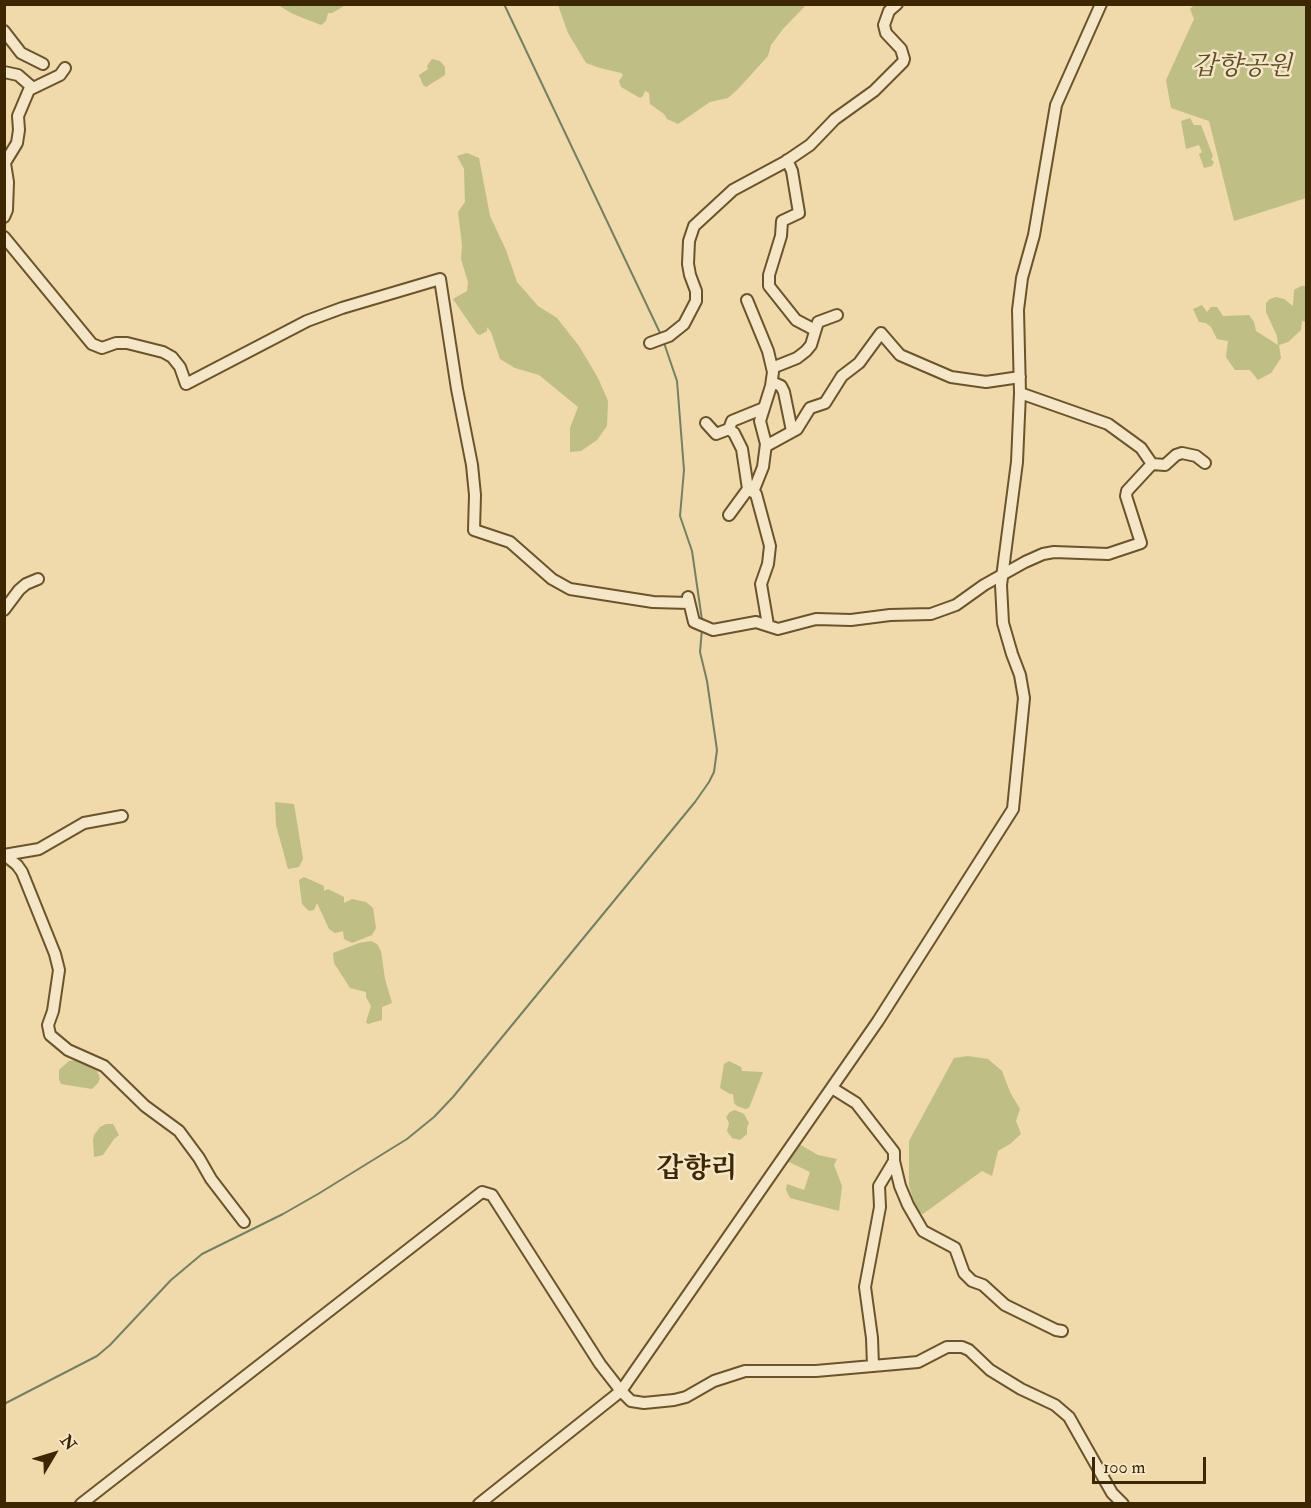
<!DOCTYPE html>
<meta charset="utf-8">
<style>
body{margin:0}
#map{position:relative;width:1311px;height:1508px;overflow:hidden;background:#f0d9aa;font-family:"IM FELL Double Pica",serif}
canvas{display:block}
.frame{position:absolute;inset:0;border:6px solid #3d2702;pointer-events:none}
.north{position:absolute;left:24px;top:1424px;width:60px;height:60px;-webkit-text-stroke:4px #f5e6c8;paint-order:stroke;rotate:52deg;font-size:16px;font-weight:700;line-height:24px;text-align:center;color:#3d2702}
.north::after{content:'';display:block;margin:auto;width:21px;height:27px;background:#3d2702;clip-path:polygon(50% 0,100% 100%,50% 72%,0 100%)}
.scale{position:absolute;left:1092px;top:1457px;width:114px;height:27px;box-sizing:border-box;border:3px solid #3d2702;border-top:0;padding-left:8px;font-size:18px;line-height:21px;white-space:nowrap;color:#3d2702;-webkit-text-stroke:4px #f5e6c8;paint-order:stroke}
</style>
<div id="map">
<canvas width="1311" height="1508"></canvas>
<div class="frame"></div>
<div class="north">N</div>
<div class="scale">100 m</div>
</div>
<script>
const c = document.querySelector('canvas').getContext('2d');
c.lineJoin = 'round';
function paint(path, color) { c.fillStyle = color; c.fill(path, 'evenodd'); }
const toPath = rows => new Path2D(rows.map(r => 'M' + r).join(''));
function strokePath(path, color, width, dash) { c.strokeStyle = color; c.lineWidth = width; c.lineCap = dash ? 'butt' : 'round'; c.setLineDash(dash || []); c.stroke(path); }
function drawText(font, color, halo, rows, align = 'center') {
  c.font = font + ' "IM FELL Double Pica","Noto Serif KR",serif'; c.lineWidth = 5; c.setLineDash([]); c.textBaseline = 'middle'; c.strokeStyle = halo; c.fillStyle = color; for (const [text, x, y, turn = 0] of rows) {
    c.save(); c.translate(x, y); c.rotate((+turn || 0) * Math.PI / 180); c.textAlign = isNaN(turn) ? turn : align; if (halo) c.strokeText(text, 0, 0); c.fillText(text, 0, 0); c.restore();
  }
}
const green = toPath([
 [278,5,346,5,332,13,328,13,326,21,321,25,293,14],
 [558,5,806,5,783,29,771,45,768,56,738,89,728,98,710,102,678,124,667,119,664,114,650,104,649,93,645,91,643,96,640,98,621,87,619,81,623,75,621,73,600,68,586,63,568,33],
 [1194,5,1306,5,1306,198,1234,221,1209,121,1171,108,1166,80,1194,19,1190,9],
 [432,59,440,61,445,67,445,75,426,87,423,85,419,75,428,69,427,66],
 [1190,118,1194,125,1201,125,1213,156,1211,159,1214,162,1212,166,1204,168,1199,154,1202,152,1199,145,1186,149,1181,121],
 [467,153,479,158,490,216,506,250,517,282,538,306,557,318,579,346,598,378,608,401,607,426,597,440,581,451,570,452,570,428,578,407,539,375,515,368,500,359,491,332,487,327,487,331,480,335,477,334,453,299,467,291,468,282,461,259,462,245,458,212,465,202,464,169,457,156],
 [1301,286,1306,286,1306,322,1302,321,1301,330,1288,342,1279,345,1281,358,1271,373,1258,380,1250,370,1235,370,1226,357,1228,341,1217,339,1211,327,1206,323,1199,322,1193,309,1202,305,1207,312,1211,307,1217,307,1223,316,1249,315,1254,322,1256,331,1278,345,1277,336,1266,312,1266,303,1270,299,1276,297,1284,299,1293,306,1294,290],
 [275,802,294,804,303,859,299,867,288,869,276,825],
 [304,877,324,886,324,891,328,889,344,897,344,903,352,899,366,902,373,908,376,928,372,935,352,943,344,939,343,931,335,933,329,929,317,903,314,910,309,911,302,904,299,880],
 [371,941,377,944,381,951,385,979,392,1003,382,1007,382,1020,368,1024,366,1022,371,1006,366,997,366,992,350,988,334,963,333,953,359,943],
 [968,1056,988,1059,1002,1071,1010,1092,1020,1109,1016,1121,1021,1134,1010,1144,998,1151,992,1176,982,1171,923,1214,916,1210,909,1185,909,1141,954,1058],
 [76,1060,91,1066,97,1071,100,1078,98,1083,92,1089,61,1084,59,1079,59,1070,69,1061],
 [729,1061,741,1067,742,1071,763,1072,749,1108,745,1109,737,1106,734,1103,733,1094,730,1094,720,1088,724,1064],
 [735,1110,744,1114,749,1123,747,1127,747,1134,740,1140,732,1138,727,1131,729,1123,726,1117,730,1112],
 [106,1124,113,1124,119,1135,114,1139,103,1155,94,1157,93,1140,94,1135,100,1127],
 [799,1144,818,1155,837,1159,834,1165,842,1186,839,1211,790,1198,786,1190,787,1184,804,1190,810,1172,787,1161]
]);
const stream = toPath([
 [504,4,661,335],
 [663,340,677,381,684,470,680,516,692,551,702,620],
 [4,1404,97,1356,110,1345,171,1280,202,1254,283,1214,318,1194,407,1139,434,1117,453,1097,695,802,709,782,714,772,717,750,707,681,700,652,702,629]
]);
const minor = toPath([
 [4,31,21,53,43,64],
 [4,72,18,75,33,88],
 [4,157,8,182,7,210,4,217],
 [787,160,792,171,799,213,782,221,781,236,769,275,769,286,796,320,815,330],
 [6,161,17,143,19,130,18,116,29,90,60,75,65,68],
 [4,237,92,344,102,348,116,343,127,343,163,352,172,357,180,367,186,384,307,321,342,308,440,279,457,389,472,465,475,495,474,530,510,542,552,579,570,589,653,602,689,603],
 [747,300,768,351,773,372,771,386,760,421,766,444,763,467,753,492],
 [650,343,669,336,684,324,696,301,696,291,690,275,688,264,689,241,694,226,733,190,785,162,810,145,835,119,874,91,903,62,904,59,901,49,886,33,884,25,889,11,897,4],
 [772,368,797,358,806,351,811,345,818,322,837,315],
 [772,382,781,386,784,392,792,431],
 [1020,393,1108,424,1141,448,1152,464],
 [706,423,716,434,729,429,734,433,742,449,748,489],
 [729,429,732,421,764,408],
 [766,446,797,429,810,408,825,403,842,376,859,363,881,333,900,355,951,377,986,382,1020,377],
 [729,515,748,489,756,494,770,546,768,564,761,584,768,625],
 [688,597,694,622,713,630,756,622,778,629,816,619,851,620,890,615,931,614,956,605,984,585,1025,562,1043,554,1054,552,1108,554,1141,543,1126,496,1127,491,1152,464,1165,465,1176,455,1182,453,1196,456,1205,463],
 [4,610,19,590,26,584,38,579],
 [4,855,39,849,84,823,122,816],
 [4,857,6,856,17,865,22,872,55,954,59,970,53,1011,48,1025,50,1035,68,1050,104,1066,145,1106,179,1131,199,1158,211,1179,244,1222],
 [832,1088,856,1103,894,1152,894,1161,900,1186,908,1205,923,1231,955,1248,964,1273,972,1281,983,1285,1005,1305,1056,1330,1062,1331],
 [873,1366,872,1338,865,1287,880,1207,879,1186,894,1161],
 [81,1504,482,1192,492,1195,600,1364,621,1391,631,1401,644,1403,674,1400,686,1397,714,1381,745,1371,816,1371,918,1362,947,1347,962,1347,969,1350,990,1370,1021,1389,1055,1405,1069,1417,1112,1493,1123,1504],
 [479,1504,621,1391,878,1021,1013,809,1024,698,1020,675,1012,654,1003,623,1001,585,1017,462,1020,393,1018,310,1022,278,1034,235,1056,105,1101,4]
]);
const parkNames = [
 ["갑향공원",1242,68]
];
const quarterNames = [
 ["갑향리",697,1171]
];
paint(green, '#bebe85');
strokePath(stream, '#758063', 2);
strokePath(minor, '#6a542c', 14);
strokePath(minor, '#f5e6c8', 10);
drawText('italic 26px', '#5d4d23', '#f5e6c8', parkNames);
drawText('bold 28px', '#3d2702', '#f5e6c8', quarterNames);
</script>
